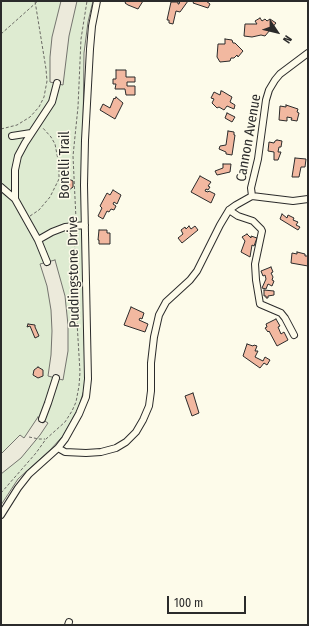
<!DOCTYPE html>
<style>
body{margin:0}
#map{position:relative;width:309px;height:626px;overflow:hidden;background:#fdfbea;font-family:"Fira Sans Condensed",sans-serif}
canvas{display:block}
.frame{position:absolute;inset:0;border:2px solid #2b2b2b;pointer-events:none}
.north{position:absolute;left:257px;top:12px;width:40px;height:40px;-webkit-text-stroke:3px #fdfbea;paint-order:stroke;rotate:125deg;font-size:11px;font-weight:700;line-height:16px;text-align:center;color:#2b2b2b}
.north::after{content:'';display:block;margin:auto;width:14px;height:18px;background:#2b2b2b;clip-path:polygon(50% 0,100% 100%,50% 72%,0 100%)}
.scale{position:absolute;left:167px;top:596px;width:79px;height:18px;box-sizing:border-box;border:2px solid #2b2b2b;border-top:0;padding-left:5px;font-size:12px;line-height:14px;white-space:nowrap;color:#2b2b2b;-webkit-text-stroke:3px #fdfbea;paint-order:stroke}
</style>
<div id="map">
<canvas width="309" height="626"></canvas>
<div class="frame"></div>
<div class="north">N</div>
<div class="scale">100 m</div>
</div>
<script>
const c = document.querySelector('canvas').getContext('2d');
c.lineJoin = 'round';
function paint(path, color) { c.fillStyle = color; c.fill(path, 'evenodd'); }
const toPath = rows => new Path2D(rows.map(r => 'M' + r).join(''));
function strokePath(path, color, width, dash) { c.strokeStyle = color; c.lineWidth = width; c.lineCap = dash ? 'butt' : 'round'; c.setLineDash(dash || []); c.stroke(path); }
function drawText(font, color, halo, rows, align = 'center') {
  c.font = font + ' "Fira Sans Condensed",sans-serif'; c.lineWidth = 3; c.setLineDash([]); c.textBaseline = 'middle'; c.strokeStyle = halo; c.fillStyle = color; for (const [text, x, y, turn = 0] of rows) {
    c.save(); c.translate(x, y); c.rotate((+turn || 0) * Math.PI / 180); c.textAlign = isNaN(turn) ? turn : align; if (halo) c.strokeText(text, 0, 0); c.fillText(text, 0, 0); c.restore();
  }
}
const green = toPath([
 [1,1,93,1,88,22,84,53,82,218,85,378,84,390,78,409,63,436,50,450,18,479,1,505,1,1]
]);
const parking = toPath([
 [61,1,77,1,69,36,63,85,50,82,50,57,52,37,61,1],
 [55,260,65,296,68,325,68,351,63,380,48,376,51,355,52,331,51,310,47,286,40,264,55,260],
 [38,417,48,423,40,435,21,458,1,474,1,454,20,435,24,438,38,417]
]);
const building = toPath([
 [126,1,143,1,138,9,128,5,125,3,126,1],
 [180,1,188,1,180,12,176,11,173,24,169,23,169,20,167,20,171,2,178,2,178,4,179,4,180,1],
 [194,1,206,1,210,4,208,8,193,3,194,1],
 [260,18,262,21,265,19,267,21,270,19,276,23,265,36,261,35,252,37,244,36,245,24,257,24,255,21,260,18],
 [225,39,232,40,233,43,235,43,243,51,238,57,237,55,234,58,231,58,230,61,220,62,217,57,218,44,225,44,225,39],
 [116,70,126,70,126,77,135,77,135,82,127,82,127,86,135,86,135,95,126,95,125,89,115,89,116,84,113,84,113,79,116,79,116,70],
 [221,91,222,91,232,97,230,102,235,105,234,109,227,106,224,110,219,107,217,108,212,103,214,99,211,98,214,92,220,95,221,91],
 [116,97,123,103,115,119,100,110,103,104,110,108,114,98,115,99,116,97],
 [286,105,298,109,297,112,299,113,297,121,291,120,292,118,287,117,287,121,279,120,280,106,286,107,286,105],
 [227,113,235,117,232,122,225,118,227,113],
 [228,131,234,132,234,135,235,135,232,155,226,154,226,152,219,149,220,146,226,145,228,131],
 [277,140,282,141,281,147,279,147,278,152,281,152,278,160,274,160,274,152,268,151,269,142,274,143,275,141,277,140],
 [295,158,306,159,305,167,301,167,299,177,292,177,295,158],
 [223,164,231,164,230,172,217,175,215,171,223,168,223,164],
 [200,176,211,182,208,186,210,187,208,190,206,189,205,191,208,192,209,191,215,194,211,203,191,192,200,176],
 [69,179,73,181,73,187,69,190,64,187,64,180,69,179],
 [113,190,121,195,117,204,114,202,113,204,116,206,114,210,111,209,109,212,107,211,103,219,98,216,102,208,100,206,107,193,110,195,113,190],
 [282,214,287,218,288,215,294,218,293,220,298,222,296,225,300,227,298,230,280,219,282,214],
 [189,226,191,229,195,226,198,230,182,243,178,238,183,234,181,230,185,227,186,229,189,226],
 [99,230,107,230,107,233,110,233,110,244,99,244,99,240,98,240,99,230],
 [247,234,251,238,251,236,257,238,254,246,252,245,250,257,241,252,245,241,242,237,247,234],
 [297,252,305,254,305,256,308,256,308,266,291,263,292,253,297,254,297,252],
 [271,267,273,272,271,273,273,277,272,280,274,281,272,286,268,284,266,289,262,288,266,279,265,275,263,276,261,271,271,267],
 [264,290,274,291,274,295,268,296,268,298,266,298,266,296,264,296,264,290],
 [131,307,144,313,142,319,140,318,139,320,148,324,145,332,124,325,131,307],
 [276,319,280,326,278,327,281,334,284,332,288,340,277,346,269,331,268,332,265,328,267,327,266,324,276,319],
 [28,324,35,325,35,327,39,336,35,338,30,326,27,327,28,324],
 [247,344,253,346,254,345,257,346,255,351,258,351,255,357,263,361,265,357,270,360,267,365,264,363,260,368,243,356,247,344],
 [38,367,43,370,43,376,38,378,33,375,34,370,38,367],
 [193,393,199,413,192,416,185,396,193,393]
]);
const path = toPath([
 [1,34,38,1],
 [1,129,17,125,30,117,39,107,44,97,47,81,46,69,35,1],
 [30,216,39,210,50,197,59,179,59,165,55,144,51,137,42,127],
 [76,219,73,156,78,107,81,39,87,1],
 [29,437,39,439,45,439],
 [1,493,36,453,46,439,65,422,72,411,76,402,79,386,80,372,74,272,75,237,78,232]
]);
const minor = toPath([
 [12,136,31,133],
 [1,187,15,199,38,240,47,262],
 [252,196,251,188,258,159,266,100,269,90,275,80,280,74,308,53],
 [15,199,15,170,18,156,25,143,52,102,57,83],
 [229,210,238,216,253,221,261,229,262,231,255,264,256,280,260,304,281,313,285,318,294,335],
 [38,240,52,232,65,227,85,225],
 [42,419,48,403,56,378],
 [58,448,65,452,86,453,101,452,116,448,126,442,136,432,143,420,149,406,151,391,151,363,154,337,159,315,166,302,190,280,197,271,220,225,229,210,236,205,252,196,293,201,308,199],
 [1,515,18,488,29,474,58,448,65,439,79,414,86,397,88,379,84,185,85,140,90,49,92,26,97,1],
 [68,625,69,622]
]);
const streetNames = [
 ["Cannon Avenue",249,138,-80],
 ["Bonelli Trail",65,165,-90],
 ["Puddingstone Drive",74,272,-91]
];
paint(green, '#deebd1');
strokePath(green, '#74746e', 1);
paint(parking, '#eceadb');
strokePath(parking, '#74746e', 1);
paint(building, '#f2b8a0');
strokePath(building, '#2b2b2b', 1);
strokePath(minor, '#2b2b2b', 8);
strokePath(path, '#6a6964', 1, [3, 2]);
strokePath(minor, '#fdfbea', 6);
drawText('14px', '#2b2b2b', '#fdfbea', streetNames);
</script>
